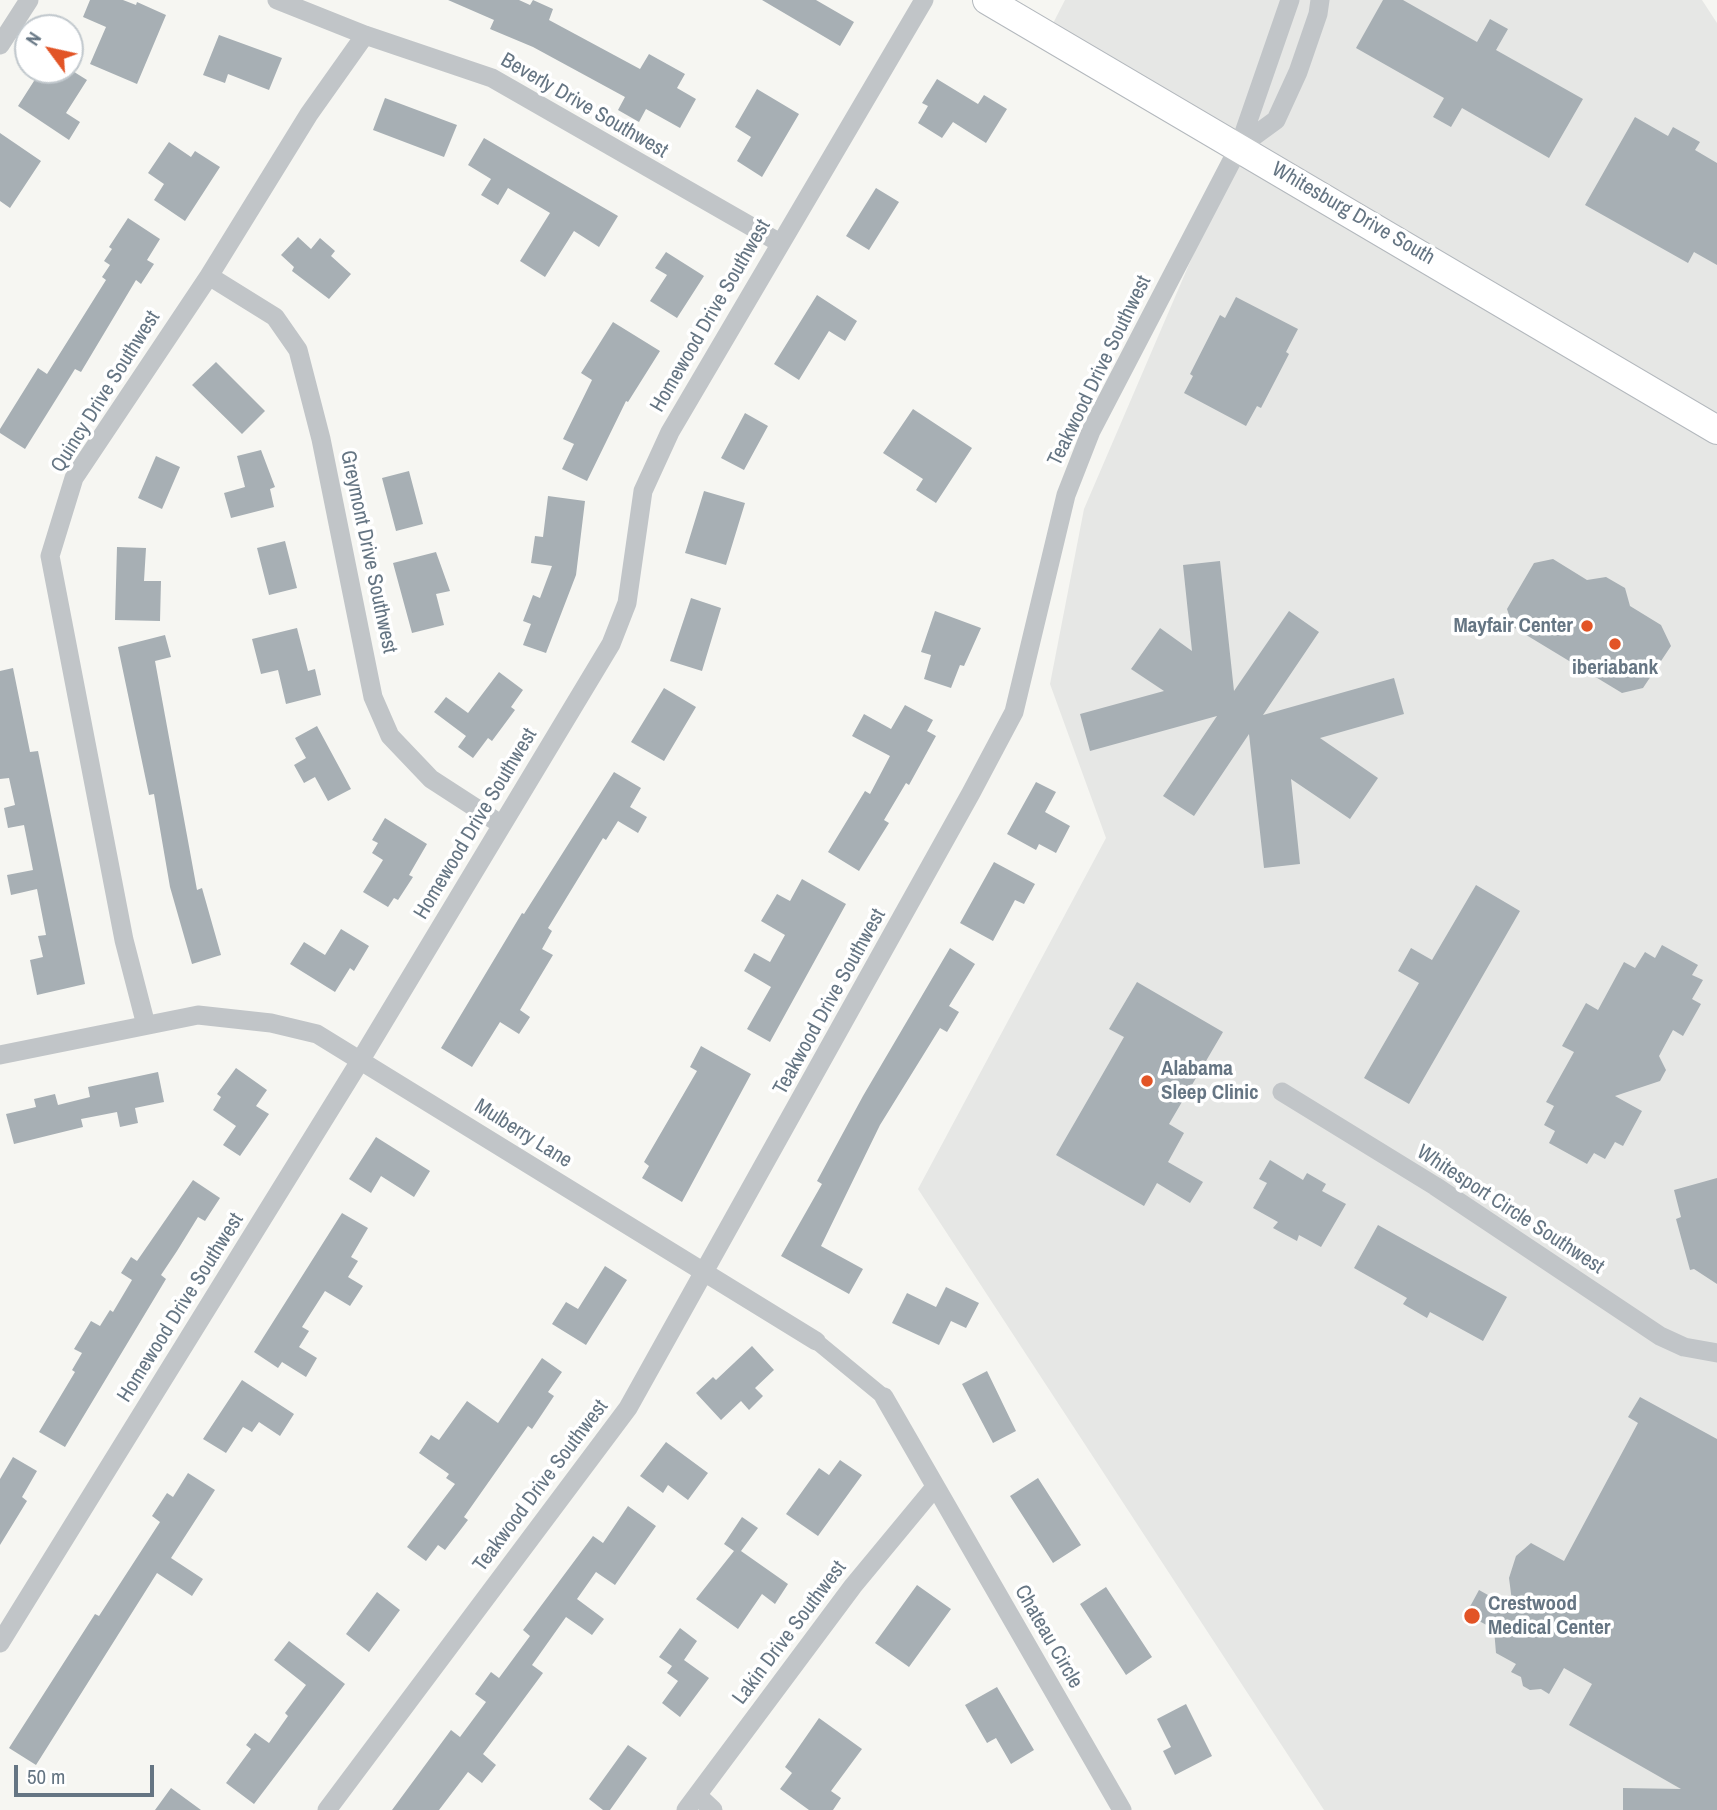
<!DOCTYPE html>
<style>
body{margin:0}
#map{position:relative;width:1717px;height:1810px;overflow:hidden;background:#f6f6f2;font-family:"Archivo Narrow",sans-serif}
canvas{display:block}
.north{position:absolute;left:14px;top:14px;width:70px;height:70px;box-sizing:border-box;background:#fff;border:2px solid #c1c8cd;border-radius:50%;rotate:303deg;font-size:19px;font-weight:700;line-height:28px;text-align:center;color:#657583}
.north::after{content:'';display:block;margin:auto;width:24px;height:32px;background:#e25426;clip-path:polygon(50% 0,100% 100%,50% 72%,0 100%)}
.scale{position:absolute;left:14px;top:1765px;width:140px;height:32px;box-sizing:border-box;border:4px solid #657583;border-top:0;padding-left:9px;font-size:21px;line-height:24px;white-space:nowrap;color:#657583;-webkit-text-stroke:5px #fff;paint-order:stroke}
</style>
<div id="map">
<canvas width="1717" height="1810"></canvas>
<div class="north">N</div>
<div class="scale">50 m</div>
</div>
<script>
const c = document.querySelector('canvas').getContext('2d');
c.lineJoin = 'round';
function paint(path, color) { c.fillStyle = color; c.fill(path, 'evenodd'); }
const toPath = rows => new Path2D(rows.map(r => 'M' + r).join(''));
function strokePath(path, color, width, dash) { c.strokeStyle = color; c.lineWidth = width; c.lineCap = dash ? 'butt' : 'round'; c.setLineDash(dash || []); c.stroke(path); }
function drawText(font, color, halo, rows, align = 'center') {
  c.font = font + ' "Archivo Narrow",sans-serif'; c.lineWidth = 7; c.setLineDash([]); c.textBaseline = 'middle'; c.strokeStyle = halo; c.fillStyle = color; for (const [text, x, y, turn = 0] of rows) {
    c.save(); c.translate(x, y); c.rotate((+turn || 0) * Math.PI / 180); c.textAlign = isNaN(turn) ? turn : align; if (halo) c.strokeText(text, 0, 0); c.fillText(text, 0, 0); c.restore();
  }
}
const built = toPath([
 [1065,0,1702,0,1717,23,1717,1810,1324,1810,918,1189,1106,838,1050,684,1084,509,1239,148,1047,35]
]);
const building = toPath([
 [90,0,123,0,136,5,137,2,166,15,137,84,90,64,106,27,83,17],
 [448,0,519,0,530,5,533,0,553,9,549,20,640,69,649,54,685,74,677,88,696,99,680,128,646,109,639,122,618,110,625,97,533,47,490,29,494,20],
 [762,0,816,0,854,22,840,46],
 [1383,0,1403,0,1477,42,1490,19,1508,29,1496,50,1583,99,1549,158,1462,108,1451,127,1433,117,1444,98,1356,48],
 [219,35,282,58,269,90,228,74,225,83,203,75],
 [41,70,71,70,87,80,66,113,80,122,69,140,18,106],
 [937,79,978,104,984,95,1007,109,986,143,953,122,942,138,918,123,928,106,922,103],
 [757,89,799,114,762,177,737,161,751,137,735,127],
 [385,98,457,125,444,157,373,130],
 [1635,117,1668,136,1673,127,1700,142,1695,150,1717,163,1717,265,1694,252,1688,263,1585,205],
 [0,133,41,161,10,208,0,201],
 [484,138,618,216,599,247,574,231,545,277,520,261,550,213,508,188,498,205,481,195,491,179,468,165],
 [169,142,191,157,195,151,220,167,185,221,154,200,164,184,148,173],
 [876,188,899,202,869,250,846,236],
 [128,218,160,239,147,260,154,264,141,284,136,280,81,372,75,369,25,449,0,433,0,429,38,368,47,374,106,280,102,277,110,265,104,261,112,249,109,247],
 [298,237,311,249,320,238,335,251,331,256,351,274,329,299,292,271,294,267,281,255],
 [666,252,704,276,677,318,650,301,667,275,655,268],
 [817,295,857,321,845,341,829,331,799,380,774,364],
 [1236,297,1298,329,1286,352,1289,354,1261,408,1257,406,1246,426,1184,393,1193,376,1190,374,1220,315,1225,318],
 [613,322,660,351,628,402,626,401,587,481,562,469,574,444,563,439,592,380,581,373],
 [216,362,265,411,242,434,192,385],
 [913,409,972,448,936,503,916,490,923,479,883,453],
 [745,413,768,426,744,470,721,458],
 [261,450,275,487,270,489,274,507,231,518,224,493,245,487,237,456],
 [156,456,180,467,162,509,138,498],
 [409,471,423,524,396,531,382,478],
 [704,491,745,503,726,565,685,553],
 [548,496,585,501,576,575,546,653,523,645,531,624,523,621,533,595,540,598,552,566,531,563,535,536,543,537],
 [285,541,297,588,269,595,257,548],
 [117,547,146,548,144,581,161,581,160,621,115,620],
 [436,552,450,591,436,594,444,625,412,633,393,563],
 [1553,559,1587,580,1606,577,1625,588,1630,606,1661,625,1671,646,1643,688,1622,693,1513,627,1507,609,1534,563],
 [1220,561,1234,691,1289,611,1319,632,1263,715,1394,678,1404,714,1320,738,1378,778,1350,819,1291,779,1300,864,1264,868,1249,734,1194,816,1163,796,1217,716,1090,751,1080,714,1164,691,1131,669,1160,628,1192,651,1183,565],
 [691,598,721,608,702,671,670,661],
 [935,611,981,628,964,666,960,665,951,688,924,679,931,655,921,652],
 [297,628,308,671,315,669,321,695,286,704,278,670,261,674,252,639],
 [165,635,171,657,155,661,197,890,202,888,221,955,192,964,170,887,154,794,149,795,118,647],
 [13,668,30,752,38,751,85,984,37,995,30,960,43,957,38,936,46,935,37,889,11,895,7,875,33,870,24,825,8,828,4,808,15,805,9,778,0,779,0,671],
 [499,672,523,690,511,707,515,710,492,741,488,738,473,758,458,747,466,736,434,712,446,697,468,713],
 [664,688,696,707,664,761,631,742],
 [905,705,933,720,927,731,936,736,909,785,906,783,884,820,889,823,859,871,828,852,865,791,870,794,890,756,852,736,864,714,891,729],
 [317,726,351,789,328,801,315,777,304,783,294,765,306,758,295,738],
 [614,772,641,788,630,807,647,817,638,833,618,821,606,840,603,838,548,928,552,931,542,949,553,955,520,1010,530,1017,519,1034,500,1022,472,1067,441,1048,522,913,524,914],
 [1036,782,1056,792,1045,812,1070,826,1056,853,1039,844,1036,850,1007,834],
 [385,818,427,844,409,875,413,877,398,900,394,898,388,907,363,892,383,860,372,853,378,843,372,840],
 [994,862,1035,884,1024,904,1015,900,993,941,960,923],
 [802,879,846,904,770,1042,747,1029,771,987,744,971,754,953,770,962,785,935,761,921,777,894,790,901],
 [1476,885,1520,911,1409,1104,1364,1078,1419,983,1398,971,1411,948,1432,960],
 [341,929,369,946,354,971,350,968,335,992,290,964,304,942,325,955],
 [1662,945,1698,965,1692,975,1703,980,1692,999,1701,1004,1683,1036,1673,1030,1659,1056,1666,1070,1660,1081,1615,1096,1642,1111,1623,1146,1615,1142,1605,1159,1594,1153,1587,1164,1549,1143,1555,1131,1544,1125,1554,1106,1546,1102,1574,1052,1562,1046,1586,1003,1598,1010,1624,962,1635,968,1645,952,1655,958],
 [950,948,975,964,949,1006,959,1012,947,1032,940,1028,880,1125,821,1246,863,1269,849,1294,781,1256,822,1184,817,1181,863,1096],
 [1137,982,1223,1032,1169,1124,1184,1133,1168,1162,1203,1182,1190,1203,1157,1183,1144,1206,1056,1155,1124,1037,1109,1029],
 [701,1046,751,1074,682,1202,642,1178,649,1166,644,1162,697,1071,690,1067],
 [236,1068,267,1090,256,1106,269,1114,240,1156,223,1145,236,1126,213,1110,221,1097,217,1094],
 [158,1072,164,1102,135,1108,138,1123,120,1127,117,1112,81,1119,83,1127,14,1144,6,1114,36,1107,34,1099,55,1094,58,1105,90,1097,88,1087],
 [376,1137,430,1171,414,1197,381,1176,371,1193,349,1179],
 [1270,1160,1303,1180,1307,1173,1326,1184,1322,1191,1346,1204,1321,1247,1299,1235,1297,1241,1273,1228,1278,1222,1253,1208,1267,1183,1259,1179],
 [1717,1178,1717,1284,1694,1269,1690,1270,1676,1219,1681,1217,1674,1190],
 [193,1180,220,1198,205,1221,198,1217,177,1251,161,1275,166,1279,65,1447,39,1432,75,1372,72,1370,82,1353,74,1349,91,1321,100,1326,110,1310,113,1312,132,1280,121,1273,131,1257,137,1261],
 [342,1213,368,1228,351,1257,358,1261,348,1277,363,1286,350,1306,325,1291,302,1327,309,1331,299,1347,317,1358,306,1377,282,1362,278,1368,254,1352],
 [1378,1225,1507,1297,1483,1341,1430,1312,1427,1318,1403,1304,1407,1298,1354,1268],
 [605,1266,627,1280,586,1345,552,1324,566,1302,578,1309],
 [946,1287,979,1303,966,1328,951,1321,939,1345,892,1323,907,1293,936,1307],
 [752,1346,774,1370,755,1388,763,1396,749,1410,741,1401,721,1420,696,1393,713,1377,716,1380],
 [542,1358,562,1372,548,1392,554,1396,532,1429,528,1426,464,1517,468,1520,445,1550,438,1545,426,1561,407,1547,455,1484,446,1478,449,1474,419,1453,431,1435,439,1440,467,1401,498,1423],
 [987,1371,1016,1431,993,1443,962,1384],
 [242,1380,294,1414,280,1436,259,1422,252,1432,243,1427,226,1453,203,1439],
 [1640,1397,1717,1439,1717,1810,1623,1810,1623,1788,1681,1789,1569,1725,1592,1684,1564,1668,1549,1694,1541,1689,1530,1690,1523,1686,1521,1677,1511,1672,1516,1664,1496,1653,1494,1629,1466,1614,1479,1590,1513,1609,1509,1578,1516,1556,1531,1543,1564,1561,1638,1423,1628,1417],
 [666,1442,708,1473,688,1500,668,1485,663,1493,640,1476],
 [13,1457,37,1471,22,1497,27,1501,0,1545,0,1479],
 [840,1460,862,1475,818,1536,786,1514,819,1468,829,1475],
 [188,1473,215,1490,171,1558,203,1579,192,1596,157,1573,36,1765,9,1748,95,1614,99,1616,160,1522,152,1516,167,1493,173,1497],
 [1038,1478,1081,1545,1053,1563,1010,1496],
 [628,1506,656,1526,615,1585,596,1572,577,1599,604,1619,592,1635,566,1617,532,1665,543,1673,483,1754,496,1765,482,1783,468,1772,439,1810,392,1810,451,1730,460,1737,486,1702,475,1694,491,1672,499,1678,530,1636,523,1630,593,1536,603,1543],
 [742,1517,758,1528,741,1551,788,1584,775,1604,762,1594,738,1629,696,1599,734,1551,724,1544],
 [917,1585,951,1609,909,1667,875,1643],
 [1106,1587,1152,1657,1126,1675,1080,1604],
 [377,1592,400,1610,369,1652,346,1634],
 [680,1628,697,1641,684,1660,709,1678,680,1717,662,1703,678,1681,667,1673,672,1666,659,1657],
 [289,1641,345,1684,254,1804,226,1783,251,1749,246,1745,255,1733,269,1743,288,1716,285,1713,306,1685,274,1660],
 [997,1687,1034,1750,1011,1764,996,1738,987,1743,965,1705],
 [1186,1704,1212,1756,1175,1775,1163,1751,1171,1747,1157,1719],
 [819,1718,862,1749,831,1791,841,1798,833,1810,809,1810,780,1789,792,1773,785,1767],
 [628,1745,647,1758,610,1810,603,1810,589,1799],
 [171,1788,201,1810,155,1810]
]);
const pedestrian = toPath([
 [816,1341,884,1397]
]);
const minor = toPath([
 [277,0,365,35,492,78,780,243],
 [0,45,29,0],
 [1239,147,1276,120,1298,72,1318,14,1320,0],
 [209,276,275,317,298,350,321,439,373,697,390,736,431,779,502,825],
 [146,1025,124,940,50,556,74,478,209,276,309,114,365,35],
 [0,1055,198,1015,271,1023,317,1034,816,1341],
 [1282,1092,1435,1186,1660,1336,1684,1347,1717,1353],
 [884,1397,1122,1810],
 [0,1643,360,1061,611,644,627,603,643,491,670,432,924,0],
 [697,1795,713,1810],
 [327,1810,628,1408,971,793,1014,712,1066,495,1091,431,1239,147,1290,0],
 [686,1810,853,1586,935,1487]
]);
const secondary = toPath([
 [987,0,1717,430]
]);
const markers = [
 [1587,626,7,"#e25426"],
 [1615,644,7,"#e25426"],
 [1147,1081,7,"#e25426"],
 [1472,1616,9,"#e25426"]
];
const streetNames = [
 ["Beverly Drive Southwest",584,106,30],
 ["Whitesburg Drive South",1353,214,30],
 ["Homewood Drive Southwest",711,316,-60],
 ["Teakwood Drive Southwest",1100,371,-64],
 ["Quincy Drive Southwest",106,392,-58],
 ["Greymont Drive Southwest",368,552,78],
 ["Homewood Drive Southwest",476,824,-59],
 ["Teakwood Drive Southwest",830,1002,-61],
 ["Mulberry Lane",523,1134,32],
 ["Whitesport Circle Southwest",1510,1210,33],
 ["Homewood Drive Southwest",181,1308,-58],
 ["Teakwood Drive Southwest",541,1486,-53],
 ["Lakin Drive Southwest",790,1633,-53],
 ["Chateau Circle",1048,1637,60]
];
const poiNames = [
 ["Mayfair Center",1573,626,"right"],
 ["iberiabank",1615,668,"center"],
 ["Alabama",1161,1069],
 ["Sleep Clinic",1161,1093],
 ["Crestwood",1488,1604],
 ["Medical Center",1488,1628]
];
paint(built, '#e6e7e5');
paint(building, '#a7afb4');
strokePath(secondary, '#b3b8bd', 30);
strokePath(pedestrian, '#c1c5c8', 16);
strokePath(minor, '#c1c5c8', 19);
strokePath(secondary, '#fff', 28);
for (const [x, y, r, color] of markers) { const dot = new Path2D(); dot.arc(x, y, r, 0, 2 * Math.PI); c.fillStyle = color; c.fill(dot); strokePath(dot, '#fff', 2.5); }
drawText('21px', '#657583', '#fff', streetNames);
drawText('bold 21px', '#657583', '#fff', poiNames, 'left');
</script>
